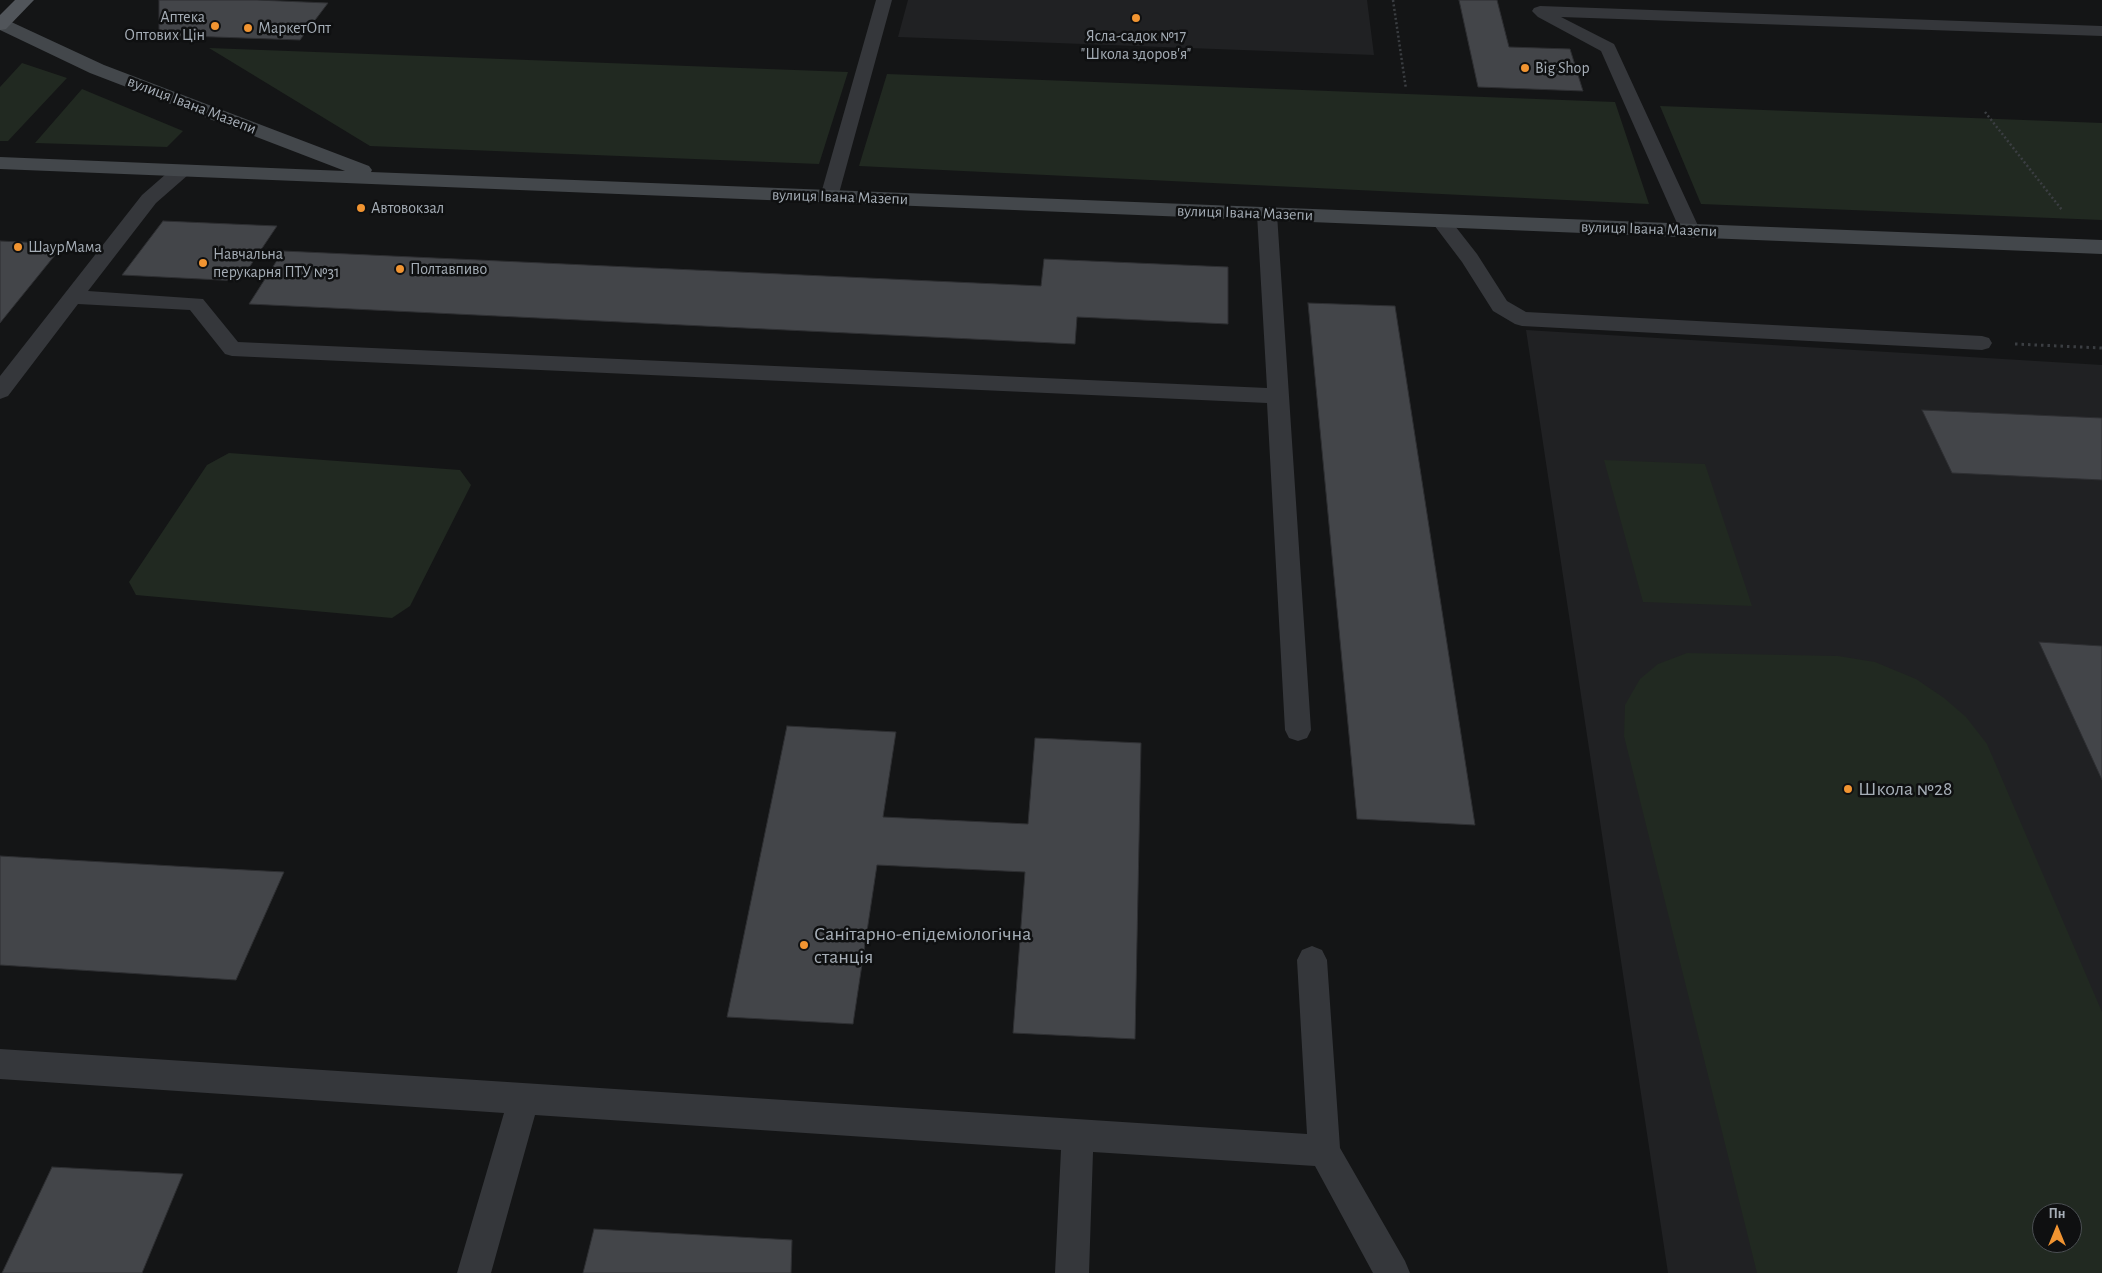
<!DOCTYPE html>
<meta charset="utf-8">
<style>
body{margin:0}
#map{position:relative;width:2102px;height:1273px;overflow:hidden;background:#141516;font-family:"Alegreya Sans",sans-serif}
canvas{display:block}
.north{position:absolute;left:2032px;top:1203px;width:50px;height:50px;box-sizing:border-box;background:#0f1011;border:1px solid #4b4f53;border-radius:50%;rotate:0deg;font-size:14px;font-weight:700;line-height:20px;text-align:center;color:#a6aeb7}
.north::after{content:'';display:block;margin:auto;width:18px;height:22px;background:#f19431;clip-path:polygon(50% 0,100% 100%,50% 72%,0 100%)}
</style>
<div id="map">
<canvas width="2102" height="1273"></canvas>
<div class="north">Пн</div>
</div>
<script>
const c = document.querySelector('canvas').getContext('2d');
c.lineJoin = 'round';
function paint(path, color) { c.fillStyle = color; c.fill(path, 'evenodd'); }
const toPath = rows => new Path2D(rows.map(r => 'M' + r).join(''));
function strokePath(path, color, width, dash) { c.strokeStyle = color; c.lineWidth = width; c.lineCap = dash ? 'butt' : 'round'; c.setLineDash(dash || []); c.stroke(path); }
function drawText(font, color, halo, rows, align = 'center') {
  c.font = font + ' "Alegreya Sans",sans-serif'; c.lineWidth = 5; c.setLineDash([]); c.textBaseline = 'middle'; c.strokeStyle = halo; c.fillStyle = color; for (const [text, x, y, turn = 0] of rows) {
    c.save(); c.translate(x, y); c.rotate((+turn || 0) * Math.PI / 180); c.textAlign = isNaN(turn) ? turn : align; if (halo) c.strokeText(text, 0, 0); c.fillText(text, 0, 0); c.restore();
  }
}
const built = toPath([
 [908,0,1367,0,1374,55,898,37],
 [1526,330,2102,365,2102,1273,1668,1273],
 [2042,1213,2072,1213,2072,1243,2042,1243]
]);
const green = toPath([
 [209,48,848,72,819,164,370,146],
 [22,63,67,78,8,141,0,141,0,87],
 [887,74,1615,102,1649,204,859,166],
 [82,89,183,131,167,147,35,143],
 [1660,106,2102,123,2102,220,1701,204],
 [229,453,460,470,471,485,410,606,392,618,136,595,129,582,207,465],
 [1604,460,1705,464,1752,606,1643,602],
 [1687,653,1838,656,1875,662,1916,679,1944,698,1966,717,1987,744,2102,1012,2102,1273,1757,1273,1624,736,1625,705,1640,679,1658,664],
 [2042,1213,2072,1213,2072,1243,2042,1243]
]);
const building = toPath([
 [159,0,257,0,328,3,300,40,159,35,159,0],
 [1459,0,1497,0,1509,47,1570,49,1583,91,1478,87,1459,0],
 [163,221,277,226,240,281,122,275,163,221],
 [0,241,64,244,0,323,0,241],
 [283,251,1041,286,1044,259,1228,267,1228,324,1077,317,1075,344,249,304,283,251],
 [1308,303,1395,306,1475,825,1357,819,1308,303],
 [1922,410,2102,418,2102,480,1952,473,1922,410],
 [2039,642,2102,646,2102,780,2039,642],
 [787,726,896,732,883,817,1028,824,1035,738,1141,743,1135,1039,1013,1033,1025,872,877,865,853,1024,727,1017,787,726],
 [0,856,191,867,284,872,236,980,0,965,0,856],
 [52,1167,183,1174,142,1273,2,1273,52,1167],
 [594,1229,792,1240,791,1273,583,1273,594,1229]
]);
const pathFar1 = toPath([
 [1393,0,1406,89],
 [1985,112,2062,210]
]);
const path = toPath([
 [2015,344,2102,348]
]);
const lane = toPath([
 [876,0,892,0,838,197,836,201,829,203,822,201,820,197,876,0],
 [1540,6,2102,26,2102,36,1561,17,1614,44,1616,48,1700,230,1697,234,1690,236,1683,234,1680,230,1601,51,1538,17,1532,11,1534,8,1540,6],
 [181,165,188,167,190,171,188,175,156,203,88,291,203,299,238,342,1267,388,1257,214,1260,210,1267,208,1274,210,1277,214,1311,730,1307,738,1298,741,1289,738,1285,730,1267,403,232,356,225,354,190,310,78,304,8,396,0,399,0,376,142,195,174,167,181,165],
 [1441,215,1448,217,1477,254,1507,301,1526,312,1982,336,1989,338,1992,343,1989,348,1982,350,1522,326,1515,324,1493,311,1462,262,1431,221,1434,217,1441,215],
 [1312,946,1322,950,1327,960,1340,1148,1405,1261,1410,1273,1373,1273,1315,1166,1093,1152,1089,1273,1055,1273,1061,1150,535,1115,491,1273,457,1273,504,1113,0,1079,0,1049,1307,1134,1297,960,1302,950,1312,946]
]);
const secondary = toPath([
 [0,19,7,20,104,65,369,166,372,170,371,172,2102,240,2102,254,0,169,0,157,345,171,90,73,0,30,0,19]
]);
const primary = toPath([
 [15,0,34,0,6,29,0,30,0,15,15,0]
]);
const markers = [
 [1136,18,5,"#f19431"],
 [215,26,5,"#f19431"],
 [248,28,5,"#f19431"],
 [1525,68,5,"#f19431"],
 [361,208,5,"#f19431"],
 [18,247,5,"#f19431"],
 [203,263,5,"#f19431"],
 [400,269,5,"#f19431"],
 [1848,789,5,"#f19431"],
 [804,945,5,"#f19431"]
];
const farPoinames = [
 ["Аптека",205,17,"right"],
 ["Оптових Цін",205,35,"right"],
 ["МаркетОпт",258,28],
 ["Ясла-садок №17",1136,36,"center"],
 ["\"Школа здоров'я\"",1136,54,"center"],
 ["Big Shop",1535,68],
 ["Автовокзал",371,208],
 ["ШаурМама",28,247],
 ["Навчальна",213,254],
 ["перукарня ПТУ №31",213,272],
 ["Полтавпиво",410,269]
];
const farStreetnames = [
 ["вулиця Івана Мазепи",192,105,21],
 ["вулиця Івана Мазепи",840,197,2],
 ["вулиця Івана Мазепи",1245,213,2],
 ["вулиця Івана Мазепи",1649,229,2]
];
const poiNames = [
 ["Школа №28",1858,789],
 ["Санітарно-епідеміологічна",814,934],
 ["станція",814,957]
];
paint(built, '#202123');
paint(green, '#212921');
paint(building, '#434549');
strokePath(building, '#2e2f32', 1);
strokePath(pathFar1, '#3b3e42', 2.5, [2, 2.5]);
strokePath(path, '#3b3e42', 3, [2.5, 4]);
paint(lane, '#35373b');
paint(secondary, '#43474b');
paint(primary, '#51555a');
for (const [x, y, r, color] of markers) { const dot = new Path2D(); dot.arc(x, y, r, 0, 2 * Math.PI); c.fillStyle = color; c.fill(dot); strokePath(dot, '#0f1011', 2); }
drawText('16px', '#a6aeb7', '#0f1011', farPoinames, 'left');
drawText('16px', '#a6aeb7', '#0f1011', farStreetnames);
drawText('20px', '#a6aeb7', '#0f1011', poiNames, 'left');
</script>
